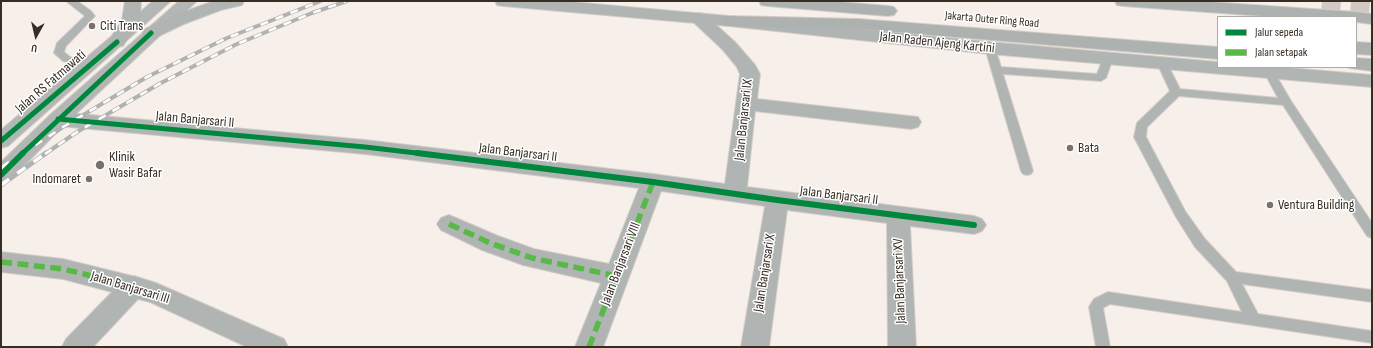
<!DOCTYPE html>
<style>
body{margin:0}
#map{position:relative;width:1373px;height:348px;overflow:hidden;background:#f7f0ea;font-family:"Sofia Sans Condensed",sans-serif}
canvas{display:block}
.frame{position:absolute;inset:0;border:2px solid #382d23;pointer-events:none}
.legend{position:absolute;left:1217px;top:16px;width:140px;height:52px;box-sizing:border-box;background:#fff;border:1px solid #afaba7;margin:0;padding:5px 7px;list-style:none;font-size:12px;color:#382d23}
.legend li{display:flex;align-items:center;gap:8px;height:20px}
.legend b{width:20px;border:1px solid #afaba7}
.north{position:absolute;left:16px;top:16px;width:40px;height:40px;-webkit-text-stroke:3px #fff;paint-order:stroke;rotate:188deg;font-size:11px;font-weight:700;line-height:16px;text-align:center;color:#382d23}
.north::after{content:'';display:block;margin:auto;width:14px;height:18px;background:#382d23;clip-path:polygon(50% 0,100% 100%,50% 72%,0 100%)}
</style>
<div id="map">
<canvas width="1373" height="348"></canvas>
<div class="frame"></div>
<ul class="legend">
<li><b style="height:5px;background:#00873e"></b>Jalur sepeda</li>
<li><b style="height:5px;background:#58b947"></b>Jalan setapak</li>
</ul>
<div class="north">U</div>
</div>
<script>
const c = document.querySelector('canvas').getContext('2d');
c.lineJoin = 'round';
const toPath = rows => new Path2D(rows.map(r => 'M' + r).join(''));
function strokePath(path, color, width, dash) { c.strokeStyle = color; c.lineWidth = width; c.lineCap = dash ? 'butt' : 'round'; c.setLineDash(dash || []); c.stroke(path); }
function paint(path, color) { c.fillStyle = color; c.fill(path, 'evenodd'); }
function drawText(font, color, halo, rows, align = 'center') {
  c.font = font + ' "Sofia Sans Condensed",sans-serif'; c.lineWidth = 3; c.setLineDash([]); c.textBaseline = 'middle'; c.strokeStyle = halo; c.fillStyle = color; for (const [text, x, y, turn = 0] of rows) {
    c.save(); c.translate(x, y); c.rotate((+turn || 0) * Math.PI / 180); c.textAlign = isNaN(turn) ? turn : align; if (halo) c.strokeText(text, 0, 0); c.fillText(text, 0, 0); c.restore();
  }
}
const motorwayTunnel = toPath([
 [1322,1,1372,5]
]);
const service = toPath([
 [66,1,77,1,91,11,95,16,66,46,64,52,70,57,95,62,96,64,95,66,91,67,63,61,54,53,57,43,85,16,66,1],
 [990,45,995,48,1001,67,1097,74,1104,56,1112,56,1113,58,1106,78,1101,81,1003,74,1033,171,1031,174,1027,175,1023,174,1021,171,985,48,990,45],
 [1162,60,1167,63,1180,89,1278,98,1264,72,1265,70,1273,70,1291,101,1372,223,1372,238,1367,236,1283,105,1179,96,1147,127,1146,137,1185,211,1205,239,1236,272,1372,290,1372,302,1242,284,1258,314,1372,331,1372,343,1110,304,1103,308,1110,347,1096,347,1089,307,1094,299,1108,292,1242,312,1227,281,1195,247,1176,217,1134,137,1137,123,1170,91,1157,63,1162,60]
]);
const minor = toPath([
 [698,13,704,14,735,42,755,65,760,74,757,99,918,117,921,122,918,127,911,129,755,111,747,187,974,216,982,219,986,225,982,231,974,234,910,226,916,347,888,347,887,223,787,210,769,347,741,347,765,206,661,191,603,347,575,347,601,283,523,265,482,250,441,230,437,224,441,218,449,215,498,236,534,249,609,264,639,188,365,154,58,126,51,124,48,119,51,114,58,112,365,140,653,174,725,184,740,74,737,67,723,50,689,18,692,14,698,13],
 [1,252,63,259,132,276,134,276,156,283,284,339,288,347,247,347,150,302,138,299,93,347,62,347,66,339,112,292,63,279,1,272,1,252]
]);
const primary = toPath([
 [153,1,171,1,8,146,1,148,1,130,153,1],
 [179,1,197,1,65,124,9,181,1,183,1,162,51,114,179,1]
]);
const trunk = toPath([
 [125,1,141,1,140,20,123,46,117,47,111,46,108,42,122,20,125,1],
 [214,1,244,1,242,5,221,10,184,24,157,37,151,38,145,37,142,33,145,29,172,16,214,1],
 [495,1,561,1,729,16,990,42,1218,62,1218,67,1278,67,1372,75,1372,87,990,54,729,26,503,6,497,5,495,1]
]);
const motorway = toPath([
 [759,1,829,1,888,6,894,7,897,11,894,15,888,16,767,6,761,5,759,1],
 [1115,1,1196,1,1356,12,1372,14,1372,24,1356,22,1356,17,1276,17,1123,6,1117,5,1115,1],
 [729,16,859,19,1218,47,1218,59,859,29,729,26,723,25,720,21,723,17,729,16],
 [1356,42,1372,43,1372,55,1356,54,1356,42],
 [1356,58,1372,59,1372,71,1349,68,1349,67,1356,67,1356,58]
]);
const railFar1 = toPath([
 [22,154,63,127,147,77,227,38,321,1],
 [45,154,77,132,159,84,237,44,312,13,347,1]
]);
const rail = toPath([
 [1,168,23,153],
 [1,185,46,153]
]);
const quiet = toPath([
 [449,224,490,243,532,258,616,276],
 [1,262,63,269,134,286],
 [589,347,653,182]
]);
const cyclewayFar1 = toPath([
 [58,119,365,147,425,154],
 [1,141,117,42],
 [22,154,151,33]
]);
const cycleway = toPath([
 [417,153,653,182,777,200,974,225],
 [1,175,23,153]
]);
const markers = [
 [92,26,4,"#7b7169"],
 [1070,148,4,"#7b7169"],
 [100,165,5,"#7b7169"],
 [89,179,4,"#7b7169"],
 [1270,205,4,"#7b7169"]
];
const farStreetnames = [
 ["Jakarta Outer Ring Road",992,20,5]
];
const poiNames = [
 ["Citi Trans",100,26],
 ["Bata",1078,148],
 ["Klinik",109,157],
 ["Wasir Bafar",109,173],
 ["Indomaret",81,179,"right"],
 ["Ventura Building",1278,205]
];
const streetNames = [
 ["Jalan Raden Ajeng Kartini",937,43,6],
 ["Jalan RS Fatmawati",51,82,-41],
 ["Jalan Banjarsari II",195,120,5],
 ["Jalan Banjarsari IX",744,120,-84],
 ["Jalan Banjarsari II",518,153,7],
 ["Jalan Banjarsari II",839,196,7],
 ["Jalan Banjarsari VIII",621,264,-69],
 ["Jalan Banjarsari X",765,273,-81],
 ["Jalan Banjarsari XV",900,281,-92],
 ["Jalan Banjarsari III",130,288,17]
];
strokePath(motorwayTunnel, '#d1c9c2', 19, [19, 10]);
strokePath(service, '#d4cdc7', 2);
strokePath(minor, '#d4cdc7', 2);
strokePath(primary, '#d4cdc7', 2);
strokePath(trunk, '#d4cdc7', 2);
strokePath(motorway, '#d4cdc7', 2);
paint(service, '#b0b5b4');
paint(minor, '#b0b5b4');
paint(primary, '#b2b6b4');
paint(trunk, '#b0b4b2');
paint(motorway, '#adb2b0');
strokePath(railFar1, '#b1b2b0', 4);
strokePath(rail, '#b1b2b0', 5);
strokePath(railFar1, '#fff', 2.5, [8]);
strokePath(rail, '#fff', 3.5, [10]);
strokePath(quiet, '#58b947', 5.5, [11, 5.5]);
strokePath(cyclewayFar1, '#00873e', 5);
strokePath(cycleway, '#00873e', 6);
for (const [x, y, r, color] of markers) { const dot = new Path2D(); dot.arc(x, y, r, 0, 2 * Math.PI); c.fillStyle = color; c.fill(dot); strokePath(dot, '#fff', 1.5); }
drawText('12px', '#382d23', '#fff', farStreetnames);
drawText('14px', '#382d23', '#fff', poiNames, 'left');
drawText('14px', '#382d23', '#fff', streetNames);
</script>
